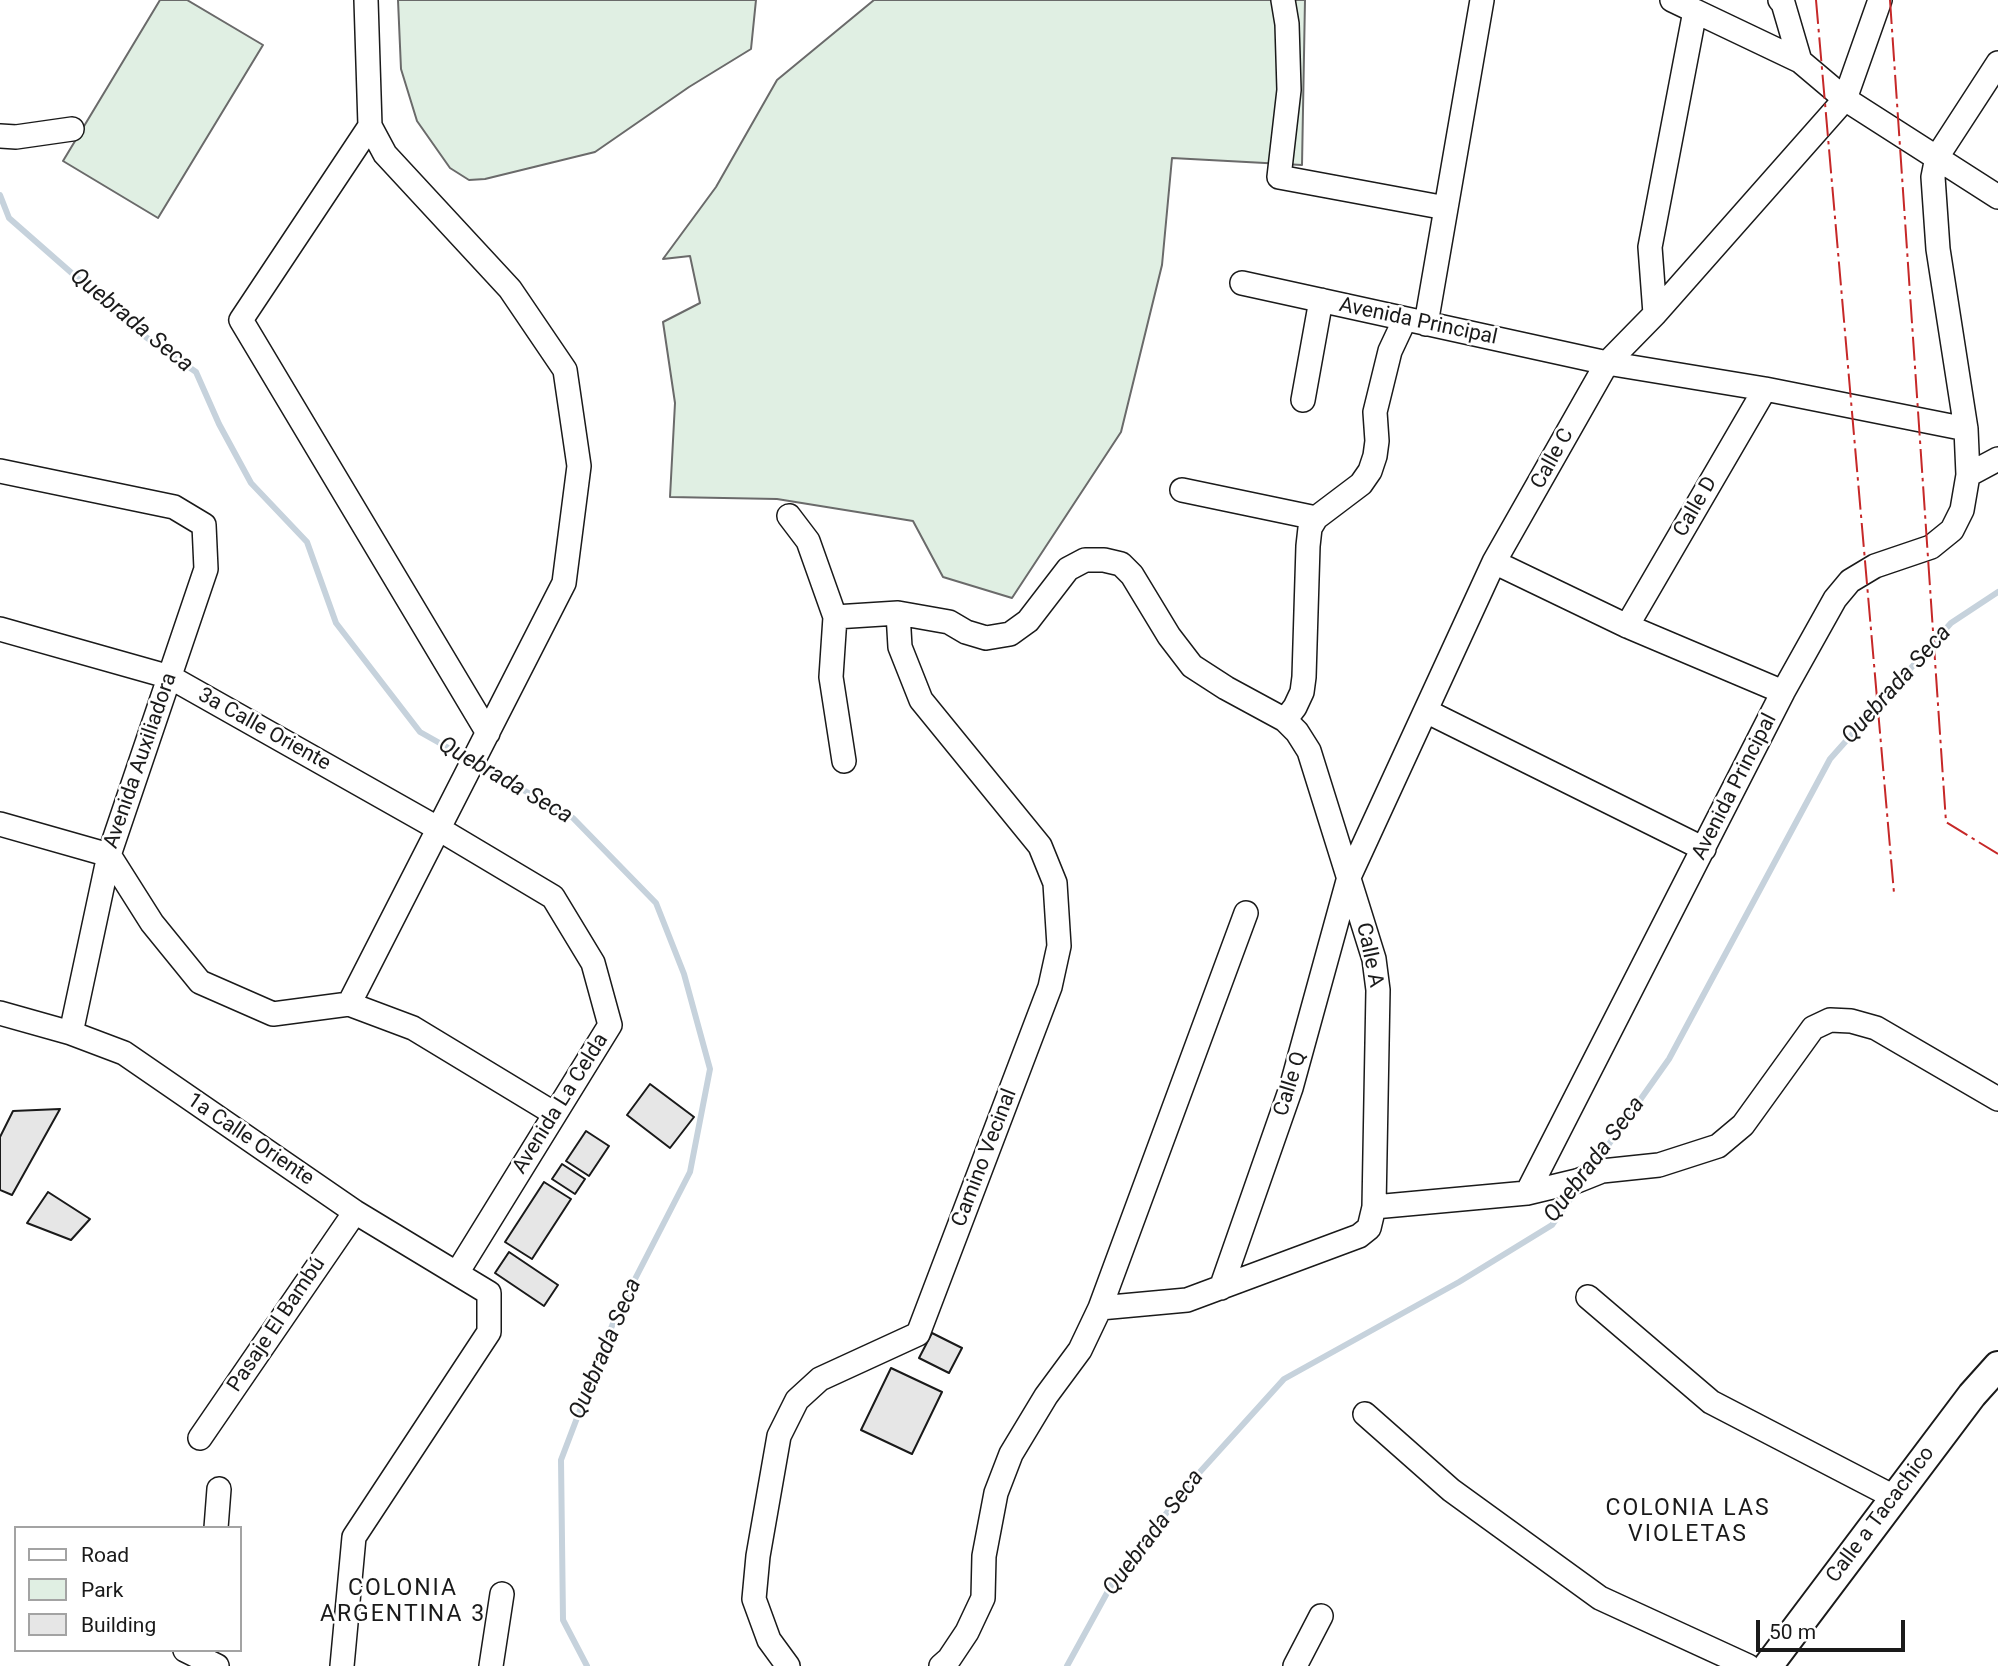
<!DOCTYPE html>
<meta charset="utf-8">
<style>
body{margin:0}
#map{position:relative;width:1998px;height:1666px;overflow:hidden;background:#fff;font-family:Roboto,sans-serif}
canvas{display:block}
.legend{position:absolute;left:14px;top:1526px;width:228px;height:126px;box-sizing:border-box;background:#fff;border:2px solid #a3a3a3;margin:0;padding:9px 12px;list-style:none;font-size:21px;color:#1a1a1a}
.legend li{display:flex;align-items:center;gap:14px;height:35px}
.legend b{width:35px;border:2px solid #a3a3a3}
.scale{position:absolute;left:1756px;top:1620px;width:149px;height:32px;box-sizing:border-box;border:4px solid #1a1a1a;border-top:0;padding-left:9px;font-size:21px;line-height:24px;white-space:nowrap;color:#1a1a1a;-webkit-text-stroke:5px #fff;paint-order:stroke}
</style>
<div id="map">
<canvas width="1998" height="1666"></canvas>
<ul class="legend">
<li><b style="height:9px;background:#fff"></b>Road</li>
<li><b style="height:19px;background:#e0efe3"></b>Park</li>
<li><b style="height:19px;background:#e6e6e6"></b>Building</li>
</ul>
<div class="scale">50 m</div>
</div>
<script>
const c = document.querySelector('canvas').getContext('2d');
c.lineJoin = 'round';
function paint(path, color) { c.fillStyle = color; c.fill(path, 'evenodd'); }
const toPath = rows => new Path2D(rows.map(r => 'M' + r).join(''));
function strokePath(path, color, width, dash) { c.strokeStyle = color; c.lineWidth = width; c.lineCap = dash ? 'butt' : 'round'; c.setLineDash(dash || []); c.stroke(path); }
function drawText(font, color, halo, rows, align = 'center') {
  c.font = font + ' Roboto,sans-serif'; c.lineWidth = 5; c.setLineDash([]); c.textBaseline = 'middle'; c.strokeStyle = halo; c.fillStyle = color; for (const [text, x, y, turn = 0] of rows) {
    c.save(); c.translate(x, y); c.rotate((+turn || 0) * Math.PI / 180); c.textAlign = isNaN(turn) ? turn : align; if (halo) c.strokeText(text, 0, 0); c.fillText(text, 0, 0); c.restore();
  }
}
const green = toPath([
 [160,0,187,0,263,45,158,218,63,161,160,0],
 [398,0,756,0,751,49,689,87,595,152,485,179,469,180,450,168,417,121,401,69,398,0],
 [874,0,1305,0,1302,165,1172,158,1162,265,1121,432,1012,598,943,577,913,521,777,499,670,497,675,403,663,322,700,303,690,256,663,259,716,187,777,80,874,0]
]);
const stream = toPath([
 [0,195,9,218,140,333,196,372,219,424,251,483,307,542,336,623,420,732,468,759],
 [477,764,573,818,656,903,684,974,710,1069,690,1172,615,1318,561,1460,563,1620,587,1666],
 [1592,1168,1669,1059,1830,759,1951,623,1998,592],
 [1067,1666,1113,1582,1189,1484,1284,1379,1459,1282,1552,1225,1578,1188]
]);
const building = toPath([
 [650,1084,694,1117,670,1148,627,1115,650,1084],
 [60,1109,12,1195,0,1190,0,1137,13,1111,60,1109],
 [586,1131,609,1146,589,1176,566,1161,586,1131],
 [562,1164,585,1179,575,1194,552,1179,562,1164],
 [544,1182,571,1199,532,1259,505,1242,544,1182],
 [48,1192,90,1219,71,1240,27,1223,48,1192],
 [509,1252,558,1285,544,1306,495,1273,509,1252],
 [932,1333,962,1348,949,1373,919,1358,932,1333],
 [891,1368,942,1392,912,1454,861,1430,891,1368]
]);
const minor = toPath([
 [1283,0,1287,24,1289,90,1279,177,1446,208],
 [1780,0,1783,3,1800,61],
 [1695,11,1800,61,1845,99,1998,197],
 [370,126,241,320,488,733],
 [0,136,16,137,72,129],
 [1242,283,1607,363,1765,389,1966,429],
 [1655,314,1650,247,1695,11,1672,0],
 [1426,324,1482,0],
 [1303,400,1321,300],
 [0,471,174,507,204,525,206,569,109,855,71,1033],
 [1968,475,1998,459],
 [1182,490,1316,518],
 [789,516,808,541,835,617,831,677,844,761],
 [1494,562,1627,626,1783,692],
 [835,617,898,613,949,622,966,632,986,638,1010,634,1028,621,1068,569,1085,560,1104,560,1121,564,1132,575,1169,636,1192,666,1226,688,1285,720,1297,732,1309,751,1374,959,1378,990,1374,1207,1369,1228,1359,1236,1187,1300,1100,1308,1080,1350,1046,1396,1011,1454,996,1493,984,1556,983,1598,967,1632,949,1659,941,1666],
 [1627,626,1765,389],
 [0,629,170,677,439,829,553,897,593,963,610,1025,457,1273],
 [1426,711,1704,849],
 [1285,720,1295,707,1302,692,1304,677,1308,546,1310,528,1316,518,1361,484,1370,471,1375,456,1377,441,1375,412,1390,351,1405,319],
 [0,824,109,855,152,923,200,982,273,1014,349,1004,413,1028,555,1114],
 [349,1004,564,583,579,466,565,370,510,289,385,154,370,126,366,0],
 [0,1013,71,1033,124,1053,355,1212,489,1293,489,1332,354,1537,342,1666],
 [1527,1193,1783,692,1835,599,1850,581,1875,566,1931,547,1952,530,1962,510,1968,475,1966,429,1938,249,1933,177,1937,157,1998,63],
 [1374,1207,1527,1193,1577,1181,1602,1171,1659,1165,1718,1146,1743,1125,1813,1028,1830,1020,1851,1021,1876,1028,1998,1099],
 [1221,1288,1291,1088,1349,877,1494,562,1607,363,1655,314,1845,99,1880,0],
 [1588,1297,1711,1402,1894,1497],
 [1100,1308,1246,913],
 [1365,1414,1451,1490,1600,1598,1748,1666],
 [200,1438,355,1212],
 [216,1528,219,1489],
 [185,1650,217,1666],
 [491,1666,502,1594],
 [788,1666,769,1640,754,1599,758,1556,779,1436,797,1400,820,1379,918,1334,1050,987,1059,946,1055,883,1040,846,921,700,900,647,898,613],
 [1295,1666,1321,1616]
]);
const major = toPath([
 [1768,1666,1972,1395,1998,1366]
]);
const power = toPath([
 [1816,0,1894,893],
 [1890,0,1946,822,1998,854]
]);
const streetNames = [
 ["Avenida Principal",1418,322,12],
 ["Calle C",1553,459,-61],
 ["Calle D",1696,507,-60],
 ["3a Calle Oriente",264,730,29],
 ["Avenida Auxiliadora",141,761,-71],
 ["Avenida Principal",1735,787,-63],
 ["Calle A",1369,955,78],
 ["Calle Q",1291,1084,-73],
 ["Avenida La Celda",561,1104,-58],
 ["1a Calle Oriente",250,1140,34],
 ["Camino Vecinal",985,1158,-69],
 ["Pasaje El Bambú",277,1325,-56],
 ["Calle a Tacachico",1881,1515,-53]
];
const waterNames = [
 ["Quebrada Seca",131,321,39],
 ["Quebrada Seca",1897,685,-48],
 ["Quebrada Seca",505,781,30],
 ["Quebrada Seca",1595,1160,-53],
 ["Quebrada Seca",606,1349,-67],
 ["Quebrada Seca",1154,1533,-53]
];
const neighbourhoodNames = [
 ["COLONIA LAS",1688,1509],
 ["VIOLETAS",1688,1535],
 ["COLONIA",403,1589],
 ["ARGENTINA 3",403,1615]
];
paint(green, '#e0efe3');
strokePath(green, '#6a6a6a', 2);
strokePath(stream, '#c6d2dc', 6);
paint(building, '#e6e6e6');
strokePath(building, '#1a1a1a', 2);
strokePath(minor, '#1a1a1a', 26);
strokePath(major, '#1a1a1a', 32);
strokePath(minor, '#fff', 23);
strokePath(major, '#fff', 28);
strokePath(power, '#c62828', 2, [24, 5, 3.5, 5]);
drawText('21px', '#1a1a1a', '#fff', streetNames);
drawText('italic 23px', '#1a1a1a', '#fff', waterNames);
c.letterSpacing = '2px';
drawText('23px', '#1a1a1a', '#fff', neighbourhoodNames);
c.letterSpacing = '0px';
</script>
